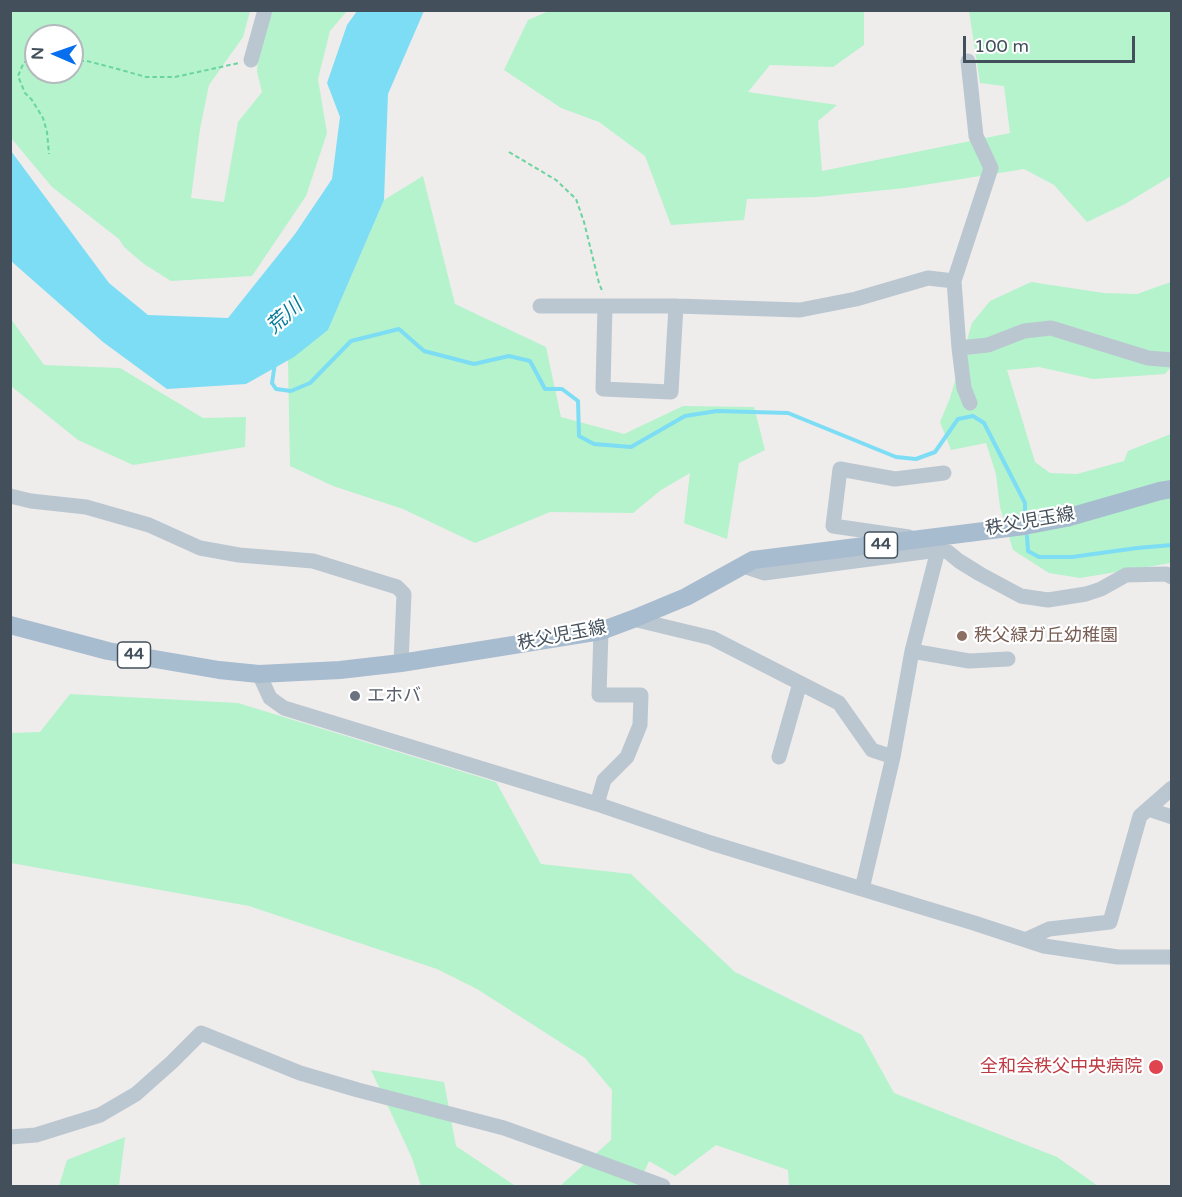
<!DOCTYPE html>
<meta charset="utf-8">
<style>
body{margin:0}
#map{position:relative;width:1182px;height:1197px;overflow:hidden;background:#efecec;font-family:"Varela Round",sans-serif}
canvas{display:block}
.frame{position:absolute;inset:0;border:12px solid #43505b;pointer-events:none}
.north{position:absolute;left:24px;top:24px;width:60px;height:60px;box-sizing:border-box;background:#fff;border:2px solid #b4b9bd;border-radius:50%;rotate:272deg;font-size:16px;font-weight:700;line-height:24px;text-align:center;color:#43505b}
.north::after{content:'';display:block;margin:auto;width:21px;height:27px;background:#076eee;clip-path:polygon(50% 0,100% 100%,50% 72%,0 100%)}
.scale{position:absolute;left:963px;top:36px;width:172px;height:27px;box-sizing:border-box;border:3px solid #43505b;border-top:0;padding-left:8px;font-size:18px;line-height:21px;white-space:nowrap;color:#43505b;-webkit-text-stroke:4px #fff;paint-order:stroke}
</style>
<div id="map">
<canvas width="1182" height="1197"></canvas>
<div class="frame"></div>
<div class="north">N</div>
<div class="scale">100 m</div>
</div>
<script>
const c = document.querySelector('canvas').getContext('2d');
c.lineJoin = 'round';
function paint(path, color) { c.fillStyle = color; c.fill(path, 'evenodd'); }
const toPath = rows => new Path2D(rows.map(r => 'M' + r).join(''));
function strokePath(path, color, width, dash) { c.strokeStyle = color; c.lineWidth = width; c.lineCap = dash ? 'butt' : 'round'; c.setLineDash(dash || []); c.stroke(path); }
function drawText(font, color, halo, rows, align = 'center') {
  c.font = font + ' "Varela Round","Noto Sans JP",sans-serif'; c.lineWidth = 4.5; c.setLineDash([]); c.textBaseline = 'middle'; c.strokeStyle = halo; c.fillStyle = color; for (const [text, x, y, turn = 0] of rows) {
    c.save(); c.translate(x, y); c.rotate((+turn || 0) * Math.PI / 180); c.textAlign = isNaN(turn) ? turn : align; if (halo) c.strokeText(text, 0, 0); c.fillText(text, 0, 0); c.restore();
  }
}
const green = toPath([
 [10,11,250,11,243,37,209,85,200,129,191,198,224,202,238,122,262,92,257,72,259,45,271,11,347,11,330,31,318,79,327,133,306,196,252,276,171,281,144,264,124,247,119,239,52,187,11,138],
 [36,36,72,36,72,72,36,72],
 [549,11,864,11,864,45,833,67,770,65,748,92,837,105,818,121,822,171,1010,133,1004,86,980,83,969,11,1171,11,1171,176,1125,204,1087,222,1054,185,1024,169,905,188,816,197,747,199,744,220,671,225,645,156,599,122,561,108,504,70,528,20],
 [423,176,455,304,546,347,561,417,624,434,683,406,754,407,765,450,739,463,727,539,684,523,690,473,661,490,633,513,550,512,475,543,403,509,333,486,290,466,288,360,328,330,384,200],
 [1031,282,1104,293,1137,294,1171,282,1171,367,1165,374,1093,379,1039,367,1007,370,1035,462,1050,473,1077,474,1124,461,1128,451,1171,434,1171,563,1080,578,1049,573,1013,550,1000,507,996,474,986,443,951,450,940,422,950,398,972,323,990,301],
 [11,319,44,365,120,368,203,418,246,417,245,447,133,465,78,440,11,386],
 [70,694,238,703,496,782,541,864,631,874,735,972,862,1035,894,1093,1057,1157,1098,1186,789,1186,788,1170,716,1145,675,1176,649,1161,638,1186,421,1186,412,1158,371,1070,444,1082,456,1146,514,1185,560,1186,611,1140,612,1090,585,1058,477,989,437,969,249,906,11,863,10,733,40,732],
 [125,1137,119,1186,59,1186,67,1160]
]);
const water = toPath([
 [357,11,424,11,388,94,384,200,328,330,294,357,246,384,167,389,103,342,11,261,11,151,109,283,148,315,228,318,295,234,332,179,340,117,327,83,347,25]
]);
const stream = toPath([
 [275,363,272,383,276,389,291,391,310,383,351,341,399,329,424,351,474,364,509,356,530,361,545,389,562,389,578,401,579,436,594,444,631,447,685,416,717,411,788,413,896,457,916,459,935,452,958,419,973,416,984,423,1025,503,1025,515],
 [1027,536,1028,551,1039,557,1072,557,1137,548,1172,545]
]);
const path = toPath([
 [36,60,24,62,18,76,25,93,32,100,43,118,47,132,49,154],
 [72,61,87,61,114,68,146,77,175,77,239,63],
 [509,152,556,180,576,199,584,222,599,283,603,293]
]);
const minor = toPath([
 [251,60,265,10],
 [954,281,991,168,976,136,968,61],
 [540,306,676,306,800,310,856,299,928,278,954,281,959,348,964,388,970,403],
 [605,306,603,389,671,392,676,306],
 [959,348,988,345,1024,331,1051,328,1148,358,1172,360],
 [10,496,31,501,86,507,149,525,200,548,239,555,313,561,397,587,404,594,401,663],
 [909,537,833,526,840,469,895,479,944,473],
 [743,566,764,573,938,550,948,552,959,561,980,574,1021,596,1048,600,1086,594,1101,589,1126,575,1166,574,1172,577],
 [633,619,712,638,839,703,872,750,893,757],
 [912,651,969,661,1008,659],
 [259,674,270,698,284,708,597,804,711,843,974,923,1044,946,1118,957,1172,957],
 [779,757,800,683],
 [597,804,604,780,627,757,640,725,641,695,599,695,601,631],
 [1148,809,1172,817],
 [862,889,893,757,912,651,938,550],
 [1025,940,1049,929,1110,922,1140,816,1172,788],
 [10,1137,36,1135,100,1115,136,1094,172,1062,201,1033,300,1073,358,1090,504,1128,579,1155,663,1186]
]);
const major = toPath([
 [10,625,108,651,219,670,259,674,340,670,401,663,601,631,633,619,686,597,753,560,1024,526,1066,518,1160,491,1172,489]
]);
const markers = [
 [962,636,6,"#8d6e63"],
 [355,696,6,"#6b7280"],
 [1156,1067,8,"#e0444e"]
];
const shields = [
 [881,545,33],
 [134,655,33]
];
const shieldNames = [
 ["44",881,545],
 ["44",134,655]
];
const streetNames = [
 ["秩父児玉線",1030,522,-10],
 ["秩父児玉線",562,636,-11]
];
const educationNames = [
 ["秩父緑ガ丘幼稚園",974,636]
];
const worshipNames = [
 ["エホバ",367,696]
];
const healthNames = [
 ["全和会秩父中央病院",1142,1067]
];
const waterNames = [
 ["荒川",285,317,-42]
];
paint(green, '#b4f3cc');
paint(water, '#7dddf4');
strokePath(stream, '#7dddf4', 4);
strokePath(path, '#69d49e', 2, [4.5, 3]);
strokePath(minor, '#bbc7d0', 15);
strokePath(major, '#a8bccf', 18);
for (const [x, y, r, color] of markers) { const dot = new Path2D(); dot.arc(x, y, r, 0, 2 * Math.PI); c.fillStyle = color; c.fill(dot); strokePath(dot, '#fff', 2); }
for (const [x, y, w] of shields) { const box = new Path2D(); box.roundRect(x - w / 2, y - 13, w, 26, 4.5); c.fillStyle = '#fff'; c.fill(box); strokePath(box, '#43505b', 1.5); }
drawText('bold 16px', '#43505b', null, shieldNames);
drawText('18px', '#43505b', '#fff', streetNames);
drawText('18px', '#785e54', '#fff', educationNames, 'left');
drawText('18px', '#5b616d', '#fff', worshipNames, 'left');
drawText('18px', '#be3a42', '#fff', healthNames, 'right');
drawText('italic 20px', '#037b99', '#fff', waterNames);
</script>
